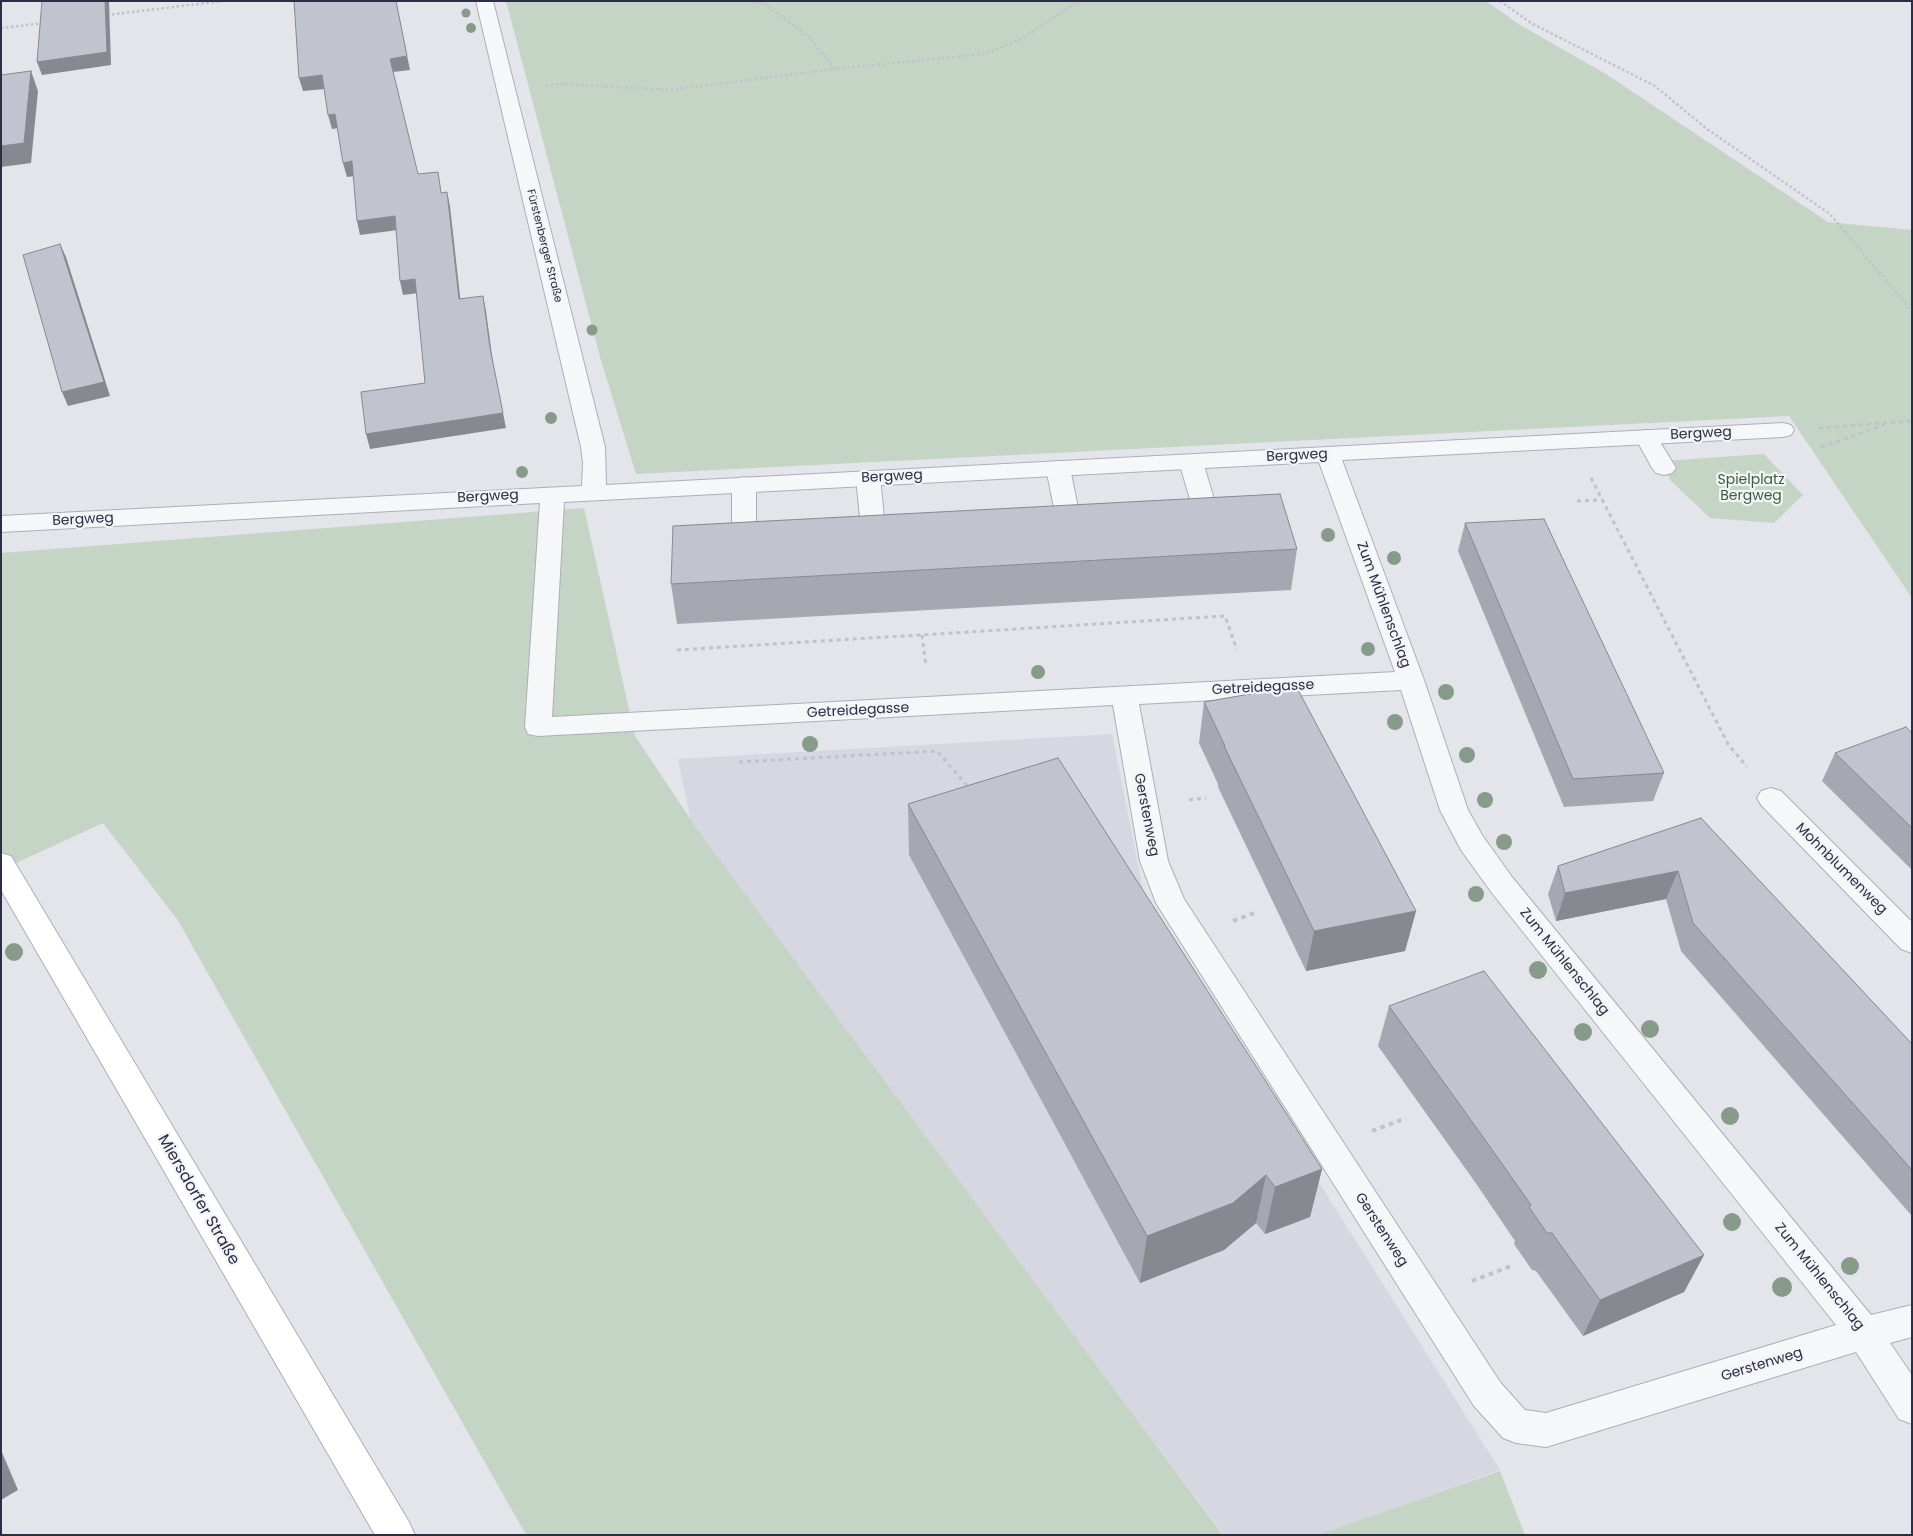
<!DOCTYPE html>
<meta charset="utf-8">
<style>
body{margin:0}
#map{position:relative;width:1913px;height:1536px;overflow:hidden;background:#e4e5eb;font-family:Poppins,sans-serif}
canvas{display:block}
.frame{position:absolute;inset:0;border:2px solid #2c2f43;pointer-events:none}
</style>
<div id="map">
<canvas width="1913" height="1536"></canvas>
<div class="frame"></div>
</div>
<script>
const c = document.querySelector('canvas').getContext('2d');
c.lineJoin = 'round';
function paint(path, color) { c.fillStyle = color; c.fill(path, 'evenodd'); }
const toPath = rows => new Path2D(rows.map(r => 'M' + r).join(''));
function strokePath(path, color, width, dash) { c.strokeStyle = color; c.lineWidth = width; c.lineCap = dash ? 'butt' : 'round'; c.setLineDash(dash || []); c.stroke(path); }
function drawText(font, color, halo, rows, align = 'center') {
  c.font = font + ' Poppins,sans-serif'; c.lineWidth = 4.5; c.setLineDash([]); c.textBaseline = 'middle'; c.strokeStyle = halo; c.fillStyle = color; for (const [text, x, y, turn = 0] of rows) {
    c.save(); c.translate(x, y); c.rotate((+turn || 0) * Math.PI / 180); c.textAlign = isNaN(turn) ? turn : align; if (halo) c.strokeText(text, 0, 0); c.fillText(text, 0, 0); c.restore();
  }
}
const built = toPath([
 [1112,734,1147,909,1500,1470,1321,1535,1224,1535,692,827,678,759]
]);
const green = toPath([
 [506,1,1486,1,1520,25,1606,74,1828,222,1912,230,1912,598,1789,416,636,474,600,357],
 [1764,454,1803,495,1774,523,1710,518,1670,480,1663,461],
 [584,508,635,736,699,832,1223,1535,526,1535,177,919,103,823,1,870,1,553],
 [1500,1471,1525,1535,1318,1535]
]);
const pathFar2 = toPath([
 [754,1,764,4,809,37,835,69,985,54,1021,39,1079,1],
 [1500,1,1531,23,1655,86,1707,129,1830,214,1912,311],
 [107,15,223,1],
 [1,28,44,23],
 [546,86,559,84,671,90,835,69]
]);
const pathFar1 = toPath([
 [1819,428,1912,421],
 [1821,447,1884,425],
 [1591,478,1728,744,1747,767],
 [1577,501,1602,500],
 [922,635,926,666],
 [677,650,1225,616,1237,650],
 [739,762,937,751,970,789],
 [1189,800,1206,798]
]);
const path = toPath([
 [1233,921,1254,913],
 [1372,1131,1406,1118],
 [1472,1281,1511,1266]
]);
const lane = toPath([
 [1646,430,1654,432,1657,437,1676,468,1672,473,1664,475,1656,473,1652,468,1635,437,1638,432,1646,430],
 [1191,455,1199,457,1203,462,1219,516,1216,521,1207,524,1198,521,1195,516,1179,462,1183,457,1191,455],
 [1058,461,1066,463,1070,468,1081,523,1078,528,1069,531,1060,528,1057,523,1046,468,1050,463,1058,461],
 [868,471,876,473,880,478,886,536,883,541,874,544,865,541,862,536,856,478,860,473,868,471],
 [744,477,752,479,756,484,756,541,753,547,744,549,735,547,732,541,732,484,736,479,744,477]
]);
const street = toPath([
 [476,1,493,1,605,447,606,485,1783,423,1791,425,1794,430,1791,435,1783,437,1342,460,1424,680,1468,810,1482,835,1512,877,1871,1315,1912,1305,1912,1337,1890,1343,1912,1375,1912,1424,1899,1419,1856,1352,1546,1447,1516,1443,1503,1438,1474,1406,1156,903,1140,861,1113,705,538,736,528,734,525,727,540,503,1,532,1,516,582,486,583,463,581,447,476,1],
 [1319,462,1395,672,552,717,564,502,1319,462],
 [1401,690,1440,810,1461,850,1492,893,1836,1325,1546,1413,1525,1410,1500,1382,1184,899,1168,861,1139,704,1401,690],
 [1771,788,1781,791,1912,922,1912,953,1901,949,1761,805,1757,798,1761,791,1771,788]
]);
const secondary = toPath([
 [1,853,11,856,409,1522,415,1535,375,1535,1,890,1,853]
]);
const trees = [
 [466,13,4.5],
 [471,28,5],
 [592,330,5.5],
 [551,418,6],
 [522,472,6],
 [1328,535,7],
 [1394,558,7],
 [1368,649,7],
 [1038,672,7],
 [1446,692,8],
 [1395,722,8],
 [810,744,8],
 [1467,755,8],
 [1485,800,8],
 [1504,842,8],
 [1476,894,8],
 [14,952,9],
 [1538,970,9],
 [1650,1029,9],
 [1583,1032,9],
 [1730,1116,9],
 [1732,1222,9],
 [1850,1266,9],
 [1782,1287,10]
];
const wall = toPath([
 [1465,523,1664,773,1653,801,1564,807,1458,551],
 [1297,549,1291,590,677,624,671,584],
 [1204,702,1416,911,1405,951,1306,971,1218,787,1218,784,1199,743],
 [1912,733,1912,870,1822,781,1835,753],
 [908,804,1322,1169,1310,1217,1265,1234,1256,1223,1224,1250,1140,1283,909,855],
 [1701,818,1912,1044,1912,1216,1681,951,1666,899,1556,921,1548,894,1558,866],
 [1389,1006,1704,1255,1684,1292,1583,1336,1536,1271,1532,1270,1514,1244,1515,1241,1475,1182,1378,1046]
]);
const shadedWall = toPath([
 [105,1,109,1,111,65,42,75,37,62],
 [396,1,410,70,393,72,390,59],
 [31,71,38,91,31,163,1,167,1,146],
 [322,75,325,89,303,91,299,78],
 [335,114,338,128,332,129,328,115],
 [352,161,355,176,347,177,343,163],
 [447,192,450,206,462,314,459,299],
 [395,216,398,230,360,235,357,221],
 [60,244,66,257,110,396,68,406,62,392],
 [415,279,418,293,403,295,400,281],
 [483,296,486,311,493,363,506,428,370,449,366,434,490,348],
 [1678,871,1666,899,1556,921,1565,893],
 [1416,911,1405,951,1306,971,1314,931],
 [1322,1169,1310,1217,1265,1234,1275,1187],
 [1266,1175,1256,1223,1224,1250,1140,1283,1147,1236],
 [1704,1255,1684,1292,1583,1336,1600,1300],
 [1,1450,18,1490,1,1500]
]);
const building = toPath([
 [42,1,105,1,107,52,37,62,42,1],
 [294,1,396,1,407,56,390,59,418,174,438,172,441,193,447,192,459,299,483,296,490,348,503,413,366,434,361,392,425,383,415,279,400,281,395,216,357,221,352,161,343,163,335,114,328,115,322,75,299,78,294,1],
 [31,71,24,143,1,146,1,75,31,71],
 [60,244,104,382,62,392,23,255,60,244],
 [1280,494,1297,549,671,584,673,526,1280,494],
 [1544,519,1664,773,1573,779,1465,523,1544,519],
 [1296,686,1416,911,1314,931,1224,746,1225,746,1204,702,1296,686],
 [1906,727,1912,733,1912,828,1835,753,1906,727],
 [1058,758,1322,1169,1275,1187,1266,1175,1233,1203,1147,1236,908,804,1058,758],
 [1701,818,1912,1044,1912,1170,1693,923,1678,871,1565,893,1558,866,1701,818],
 [1484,971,1704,1255,1600,1300,1552,1233,1547,1233,1529,1207,1531,1205,1488,1144,1389,1006,1484,971]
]);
const farStreetnames = [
 ["Fürstenberger Straße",544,246,76]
];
const streetNames = [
 ["Bergweg",1701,434,-3],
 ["Bergweg",1297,456,-3],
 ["Bergweg",892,477,-3],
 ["Bergweg",488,497,-3],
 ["Bergweg",83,520,-3],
 ["Zum Mühlenschlag",1383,605,70],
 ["Getreidegasse",1263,688,-3],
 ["Getreidegasse",858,711,-3],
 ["Gerstenweg",1146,815,79],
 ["Mohnblumenweg",1841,869,45],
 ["Zum Mühlenschlag",1564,962,51],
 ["Gerstenweg",1381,1230,57],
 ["Zum Mühlenschlag",1819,1277,51],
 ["Gerstenweg",1762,1365,-17]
];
const parkNames = [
 ["Spielplatz",1751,480],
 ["Bergweg",1751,496]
];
const nearStreetnames = [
 ["Miersdorfer Straße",198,1200,60]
];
paint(built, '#d6d7e0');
paint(green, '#c5d5c5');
strokePath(lane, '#adaeb9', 2);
strokePath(street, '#adaeb9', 2);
strokePath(secondary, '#adaeb9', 2);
strokePath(pathFar2, '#c1c3ca', 2.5, [2.5, 2.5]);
strokePath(pathFar1, '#c1c3ca', 3, [4, 4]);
strokePath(path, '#c1c3ca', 4, [4.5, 4.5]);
paint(lane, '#f6f7f9');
paint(street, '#f6f7f9');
paint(secondary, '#fff');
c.fillStyle = '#869b8a';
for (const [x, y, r] of trees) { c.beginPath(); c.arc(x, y, r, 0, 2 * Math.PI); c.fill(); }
paint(wall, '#a6a8b1');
paint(shadedWall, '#878890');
paint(building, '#c1c3ce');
strokePath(building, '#878890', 1);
drawText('11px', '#2c2f43', '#f3f4f8', farStreetnames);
drawText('14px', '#2c2f43', '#f3f4f8', streetNames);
drawText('14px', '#395e3b', '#f3f4f8', parkNames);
drawText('16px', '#2c2f43', '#f3f4f8', nearStreetnames);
</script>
